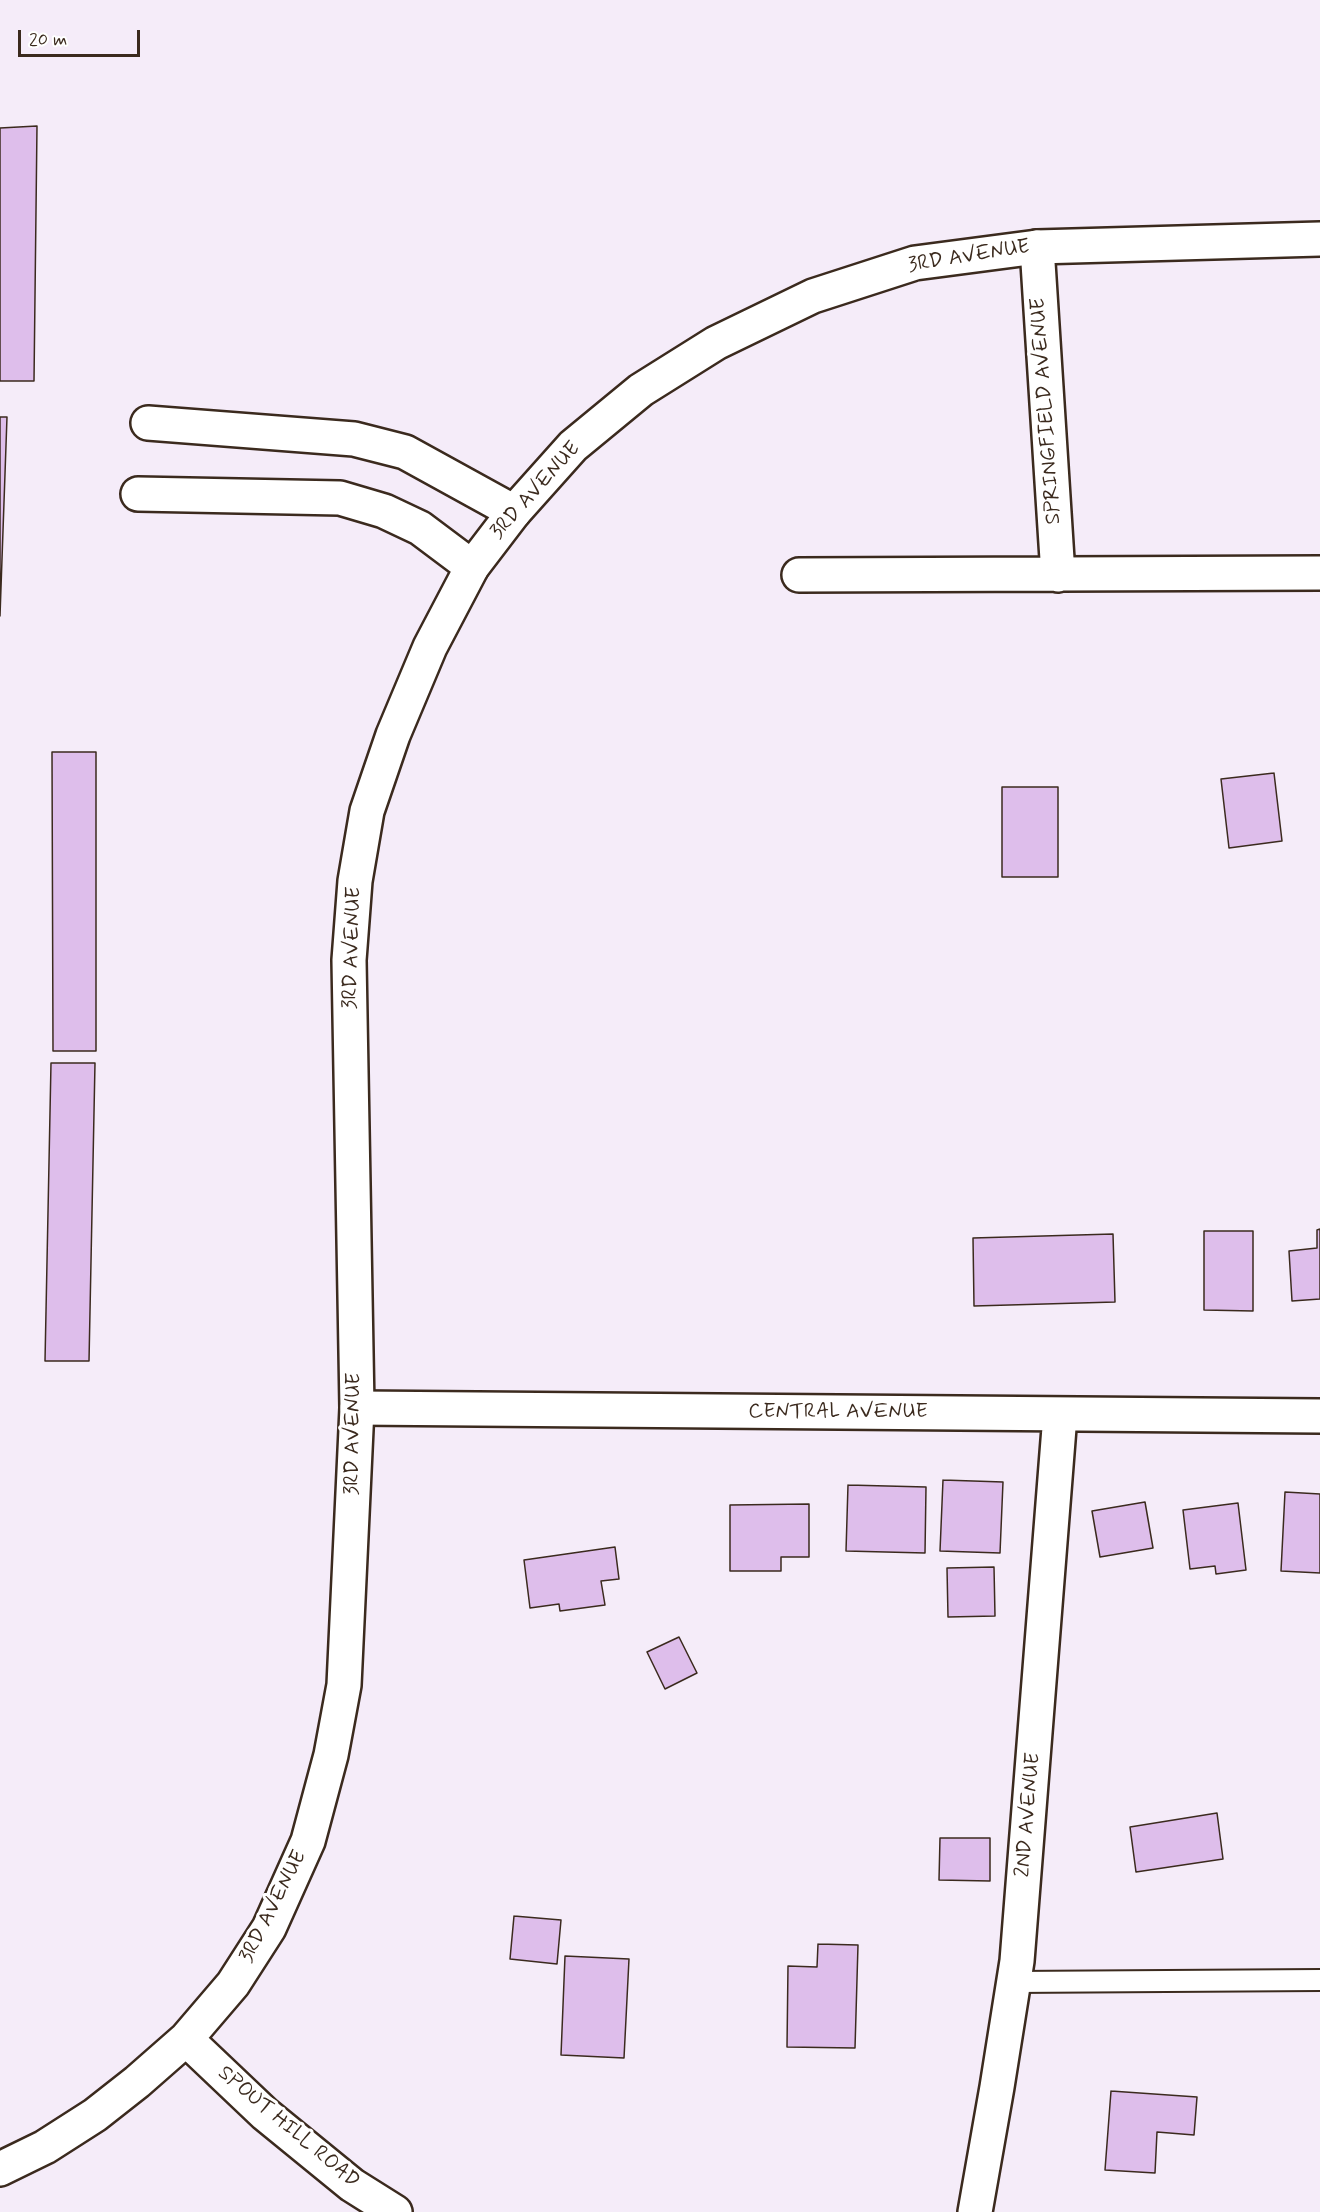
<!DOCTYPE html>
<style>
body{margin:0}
#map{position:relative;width:1320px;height:2212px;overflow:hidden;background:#f5ecf9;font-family:Mynerve,sans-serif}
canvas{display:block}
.scale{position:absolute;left:18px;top:30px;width:122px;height:27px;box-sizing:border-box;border:3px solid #3b2a1e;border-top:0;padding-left:8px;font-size:18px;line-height:21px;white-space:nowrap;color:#3b2a1e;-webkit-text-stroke:4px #fff;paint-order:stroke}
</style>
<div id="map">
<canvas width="1320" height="2212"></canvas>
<div class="scale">20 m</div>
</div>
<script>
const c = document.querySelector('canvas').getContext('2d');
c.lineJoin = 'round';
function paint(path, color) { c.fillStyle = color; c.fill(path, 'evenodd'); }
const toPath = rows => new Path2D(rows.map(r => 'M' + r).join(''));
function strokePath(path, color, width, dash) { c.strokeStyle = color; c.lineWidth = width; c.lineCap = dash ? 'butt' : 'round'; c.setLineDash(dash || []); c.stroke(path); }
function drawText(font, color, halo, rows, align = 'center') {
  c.font = font + ' Mynerve,sans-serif'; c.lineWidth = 6; c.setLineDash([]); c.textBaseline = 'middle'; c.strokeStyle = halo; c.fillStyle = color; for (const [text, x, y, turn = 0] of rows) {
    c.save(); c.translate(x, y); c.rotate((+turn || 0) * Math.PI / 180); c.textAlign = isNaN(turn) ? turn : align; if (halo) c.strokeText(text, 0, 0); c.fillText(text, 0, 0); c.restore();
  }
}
const building = toPath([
 [37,126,34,381,0,381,0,128,37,126],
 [0,417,7,417,0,616,0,417],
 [52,752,96,752,96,1051,53,1051,52,752],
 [1274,773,1282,841,1229,848,1221,779,1274,773],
 [1002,787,1058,787,1058,877,1002,877,1002,787],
 [51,1063,95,1063,89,1361,45,1361,51,1063],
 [1320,1229,1320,1299,1292,1301,1289,1251,1317,1248,1317,1230,1320,1229],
 [1204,1231,1253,1231,1253,1311,1204,1310,1204,1231],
 [1113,1234,1115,1302,974,1306,973,1238,1113,1234],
 [943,1480,1003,1482,1000,1553,940,1551,943,1480],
 [848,1485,926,1487,925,1553,846,1551,848,1485],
 [1285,1492,1320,1494,1320,1573,1281,1571,1285,1492],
 [1145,1502,1153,1548,1100,1557,1092,1511,1145,1502],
 [1238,1503,1246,1570,1216,1574,1215,1566,1190,1569,1183,1510,1238,1503],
 [809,1504,809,1557,781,1557,781,1571,730,1571,730,1505,809,1504],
 [615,1547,619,1579,601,1581,605,1605,560,1611,559,1604,530,1608,524,1560,615,1547],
 [994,1567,995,1616,948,1617,947,1568,994,1567],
 [679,1637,697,1673,665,1689,647,1652,679,1637],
 [1217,1813,1223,1859,1136,1872,1130,1827,1217,1813],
 [940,1838,990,1838,990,1881,939,1880,940,1838],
 [514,1916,561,1920,557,1964,510,1959,514,1916],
 [818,1944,858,1945,855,2048,787,2047,788,1966,817,1967,818,1944],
 [565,1956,629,1959,624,2058,561,2055,565,1956],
 [1111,2091,1197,2097,1194,2135,1157,2132,1155,2173,1105,2170,1111,2091]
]);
const service = toPath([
 [1013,1982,1320,1980]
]);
const minor = toPath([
 [1037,247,1058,575],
 [148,423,354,439,405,452,514,512],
 [138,494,340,498,384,511,420,528,472,567],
 [799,575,1320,573],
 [357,1408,1320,1416],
 [975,2212,997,2087,1017,1961,1060,1415]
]);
const tertiary = toPath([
 [186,2039,265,2114,352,2185,395,2212],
 [0,2169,45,2147,95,2115,137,2082,186,2039,233,1984,269,1928,308,1841,331,1755,344,1685,357,1408,349,960,355,881,367,811,393,735,430,647,472,567,514,512,573,446,641,390,716,343,813,296,915,263,1037,247,1320,239]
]);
const streetNames = [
 ["3RD AVENUE",969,257,-9],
 ["SPRINGFIELD AVENUE",1047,411,-94],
 ["3RD AVENUE",536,491,-48],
 ["3RD AVENUE",353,948,-88],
 ["CENTRAL AVENUE",838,1413],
 ["3RD AVENUE",354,1434,-89],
 ["2ND AVENUE",1029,1815,-85],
 ["3RD AVENUE",274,1907,-63],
 ["SPOUT HILL ROAD",288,2128,40]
];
paint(building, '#debeeb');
strokePath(building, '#3b2a1e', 1.5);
strokePath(service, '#3b2a1e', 24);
strokePath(minor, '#3b2a1e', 38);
strokePath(tertiary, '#3b2a1e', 38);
strokePath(service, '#fff', 20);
strokePath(minor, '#fff', 33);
strokePath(tertiary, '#fff', 33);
drawText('21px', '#3b2a1e', '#fff', streetNames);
</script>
